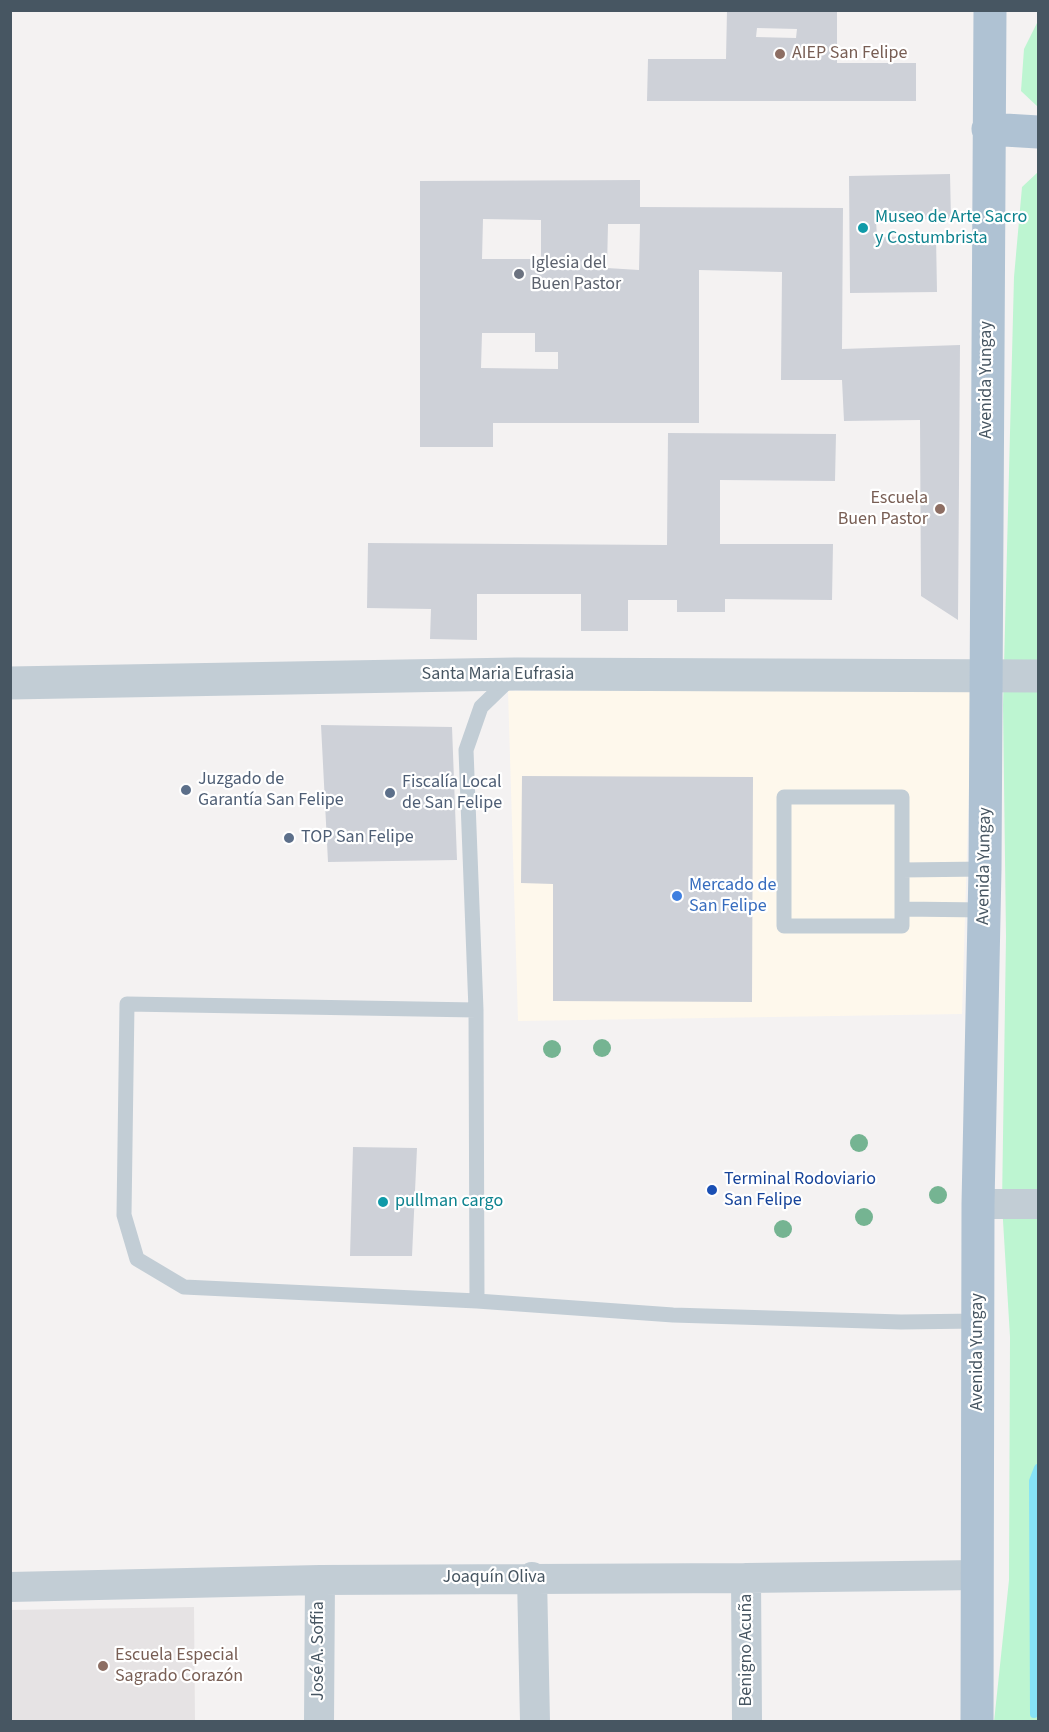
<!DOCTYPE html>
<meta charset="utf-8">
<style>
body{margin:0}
#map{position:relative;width:1049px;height:1732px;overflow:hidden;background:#f4f2f2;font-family:"Source Sans 3",sans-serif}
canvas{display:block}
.frame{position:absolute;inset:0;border:12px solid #475662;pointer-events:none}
</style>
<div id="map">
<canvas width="1049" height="1732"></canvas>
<div class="frame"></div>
</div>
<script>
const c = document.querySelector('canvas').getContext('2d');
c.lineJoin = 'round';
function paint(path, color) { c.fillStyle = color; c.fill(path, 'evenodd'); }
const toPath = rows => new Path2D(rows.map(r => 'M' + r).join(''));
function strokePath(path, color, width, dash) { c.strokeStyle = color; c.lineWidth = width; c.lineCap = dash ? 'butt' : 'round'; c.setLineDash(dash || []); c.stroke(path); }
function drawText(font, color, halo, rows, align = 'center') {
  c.font = font + ' "Source Sans 3",sans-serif'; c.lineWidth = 4.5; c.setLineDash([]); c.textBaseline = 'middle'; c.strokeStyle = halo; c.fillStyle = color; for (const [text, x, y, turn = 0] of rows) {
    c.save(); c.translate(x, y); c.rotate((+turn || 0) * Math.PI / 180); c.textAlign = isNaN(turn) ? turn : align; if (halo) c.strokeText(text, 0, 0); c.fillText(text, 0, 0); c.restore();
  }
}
const commercial = toPath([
 [972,689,962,1014,518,1021,508,691]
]);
const education = toPath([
 [194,1607,195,1721,11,1721,11,1610]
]);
const green = toPath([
 [1038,21,1038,107,1021,91,1024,49],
 [1038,172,1038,1721,994,1722,1009,1580,1010,1337,1002,1204,1006,936,1003,705,1014,277,1022,187]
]);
const stream = toPath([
 [1034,1714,1033,1481,1038,1468]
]);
const building = toPath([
 [727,10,837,10,837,63,916,63,916,101,647,101,648,59,726,59],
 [757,28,797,29,796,38,756,37],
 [950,174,951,219,876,220,877,237,936,236,937,292,850,293,849,176],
 [640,180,640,207,843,208,842,349,960,345,958,620,921,596,920,420,844,421,842,380,781,380,782,272,699,270,699,423,493,423,493,447,420,447,420,181],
 [483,219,541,220,541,259,482,259],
 [608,224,640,224,639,270,607,268],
 [482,333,535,333,535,352,558,352,558,369,481,368],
 [668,433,836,434,835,481,720,480,720,544,833,544,832,600,725,599,725,612,677,612,677,600,628,600,628,631,581,631,581,594,477,594,477,640,430,639,431,609,367,608,368,543,667,545],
 [321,725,452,727,457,860,328,862],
 [522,776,753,777,752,1002,553,1001,553,884,521,883],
 [353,1147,417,1148,412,1256,350,1256]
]);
const service = toPath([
 [784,797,902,797,902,926,784,926,784,797],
 [902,870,985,869],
 [902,909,985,910],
 [476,1010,127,1004,124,1215,137,1259,184,1287,477,1301,673,1315,901,1322,978,1321],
 [477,1301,476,1010,466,750,481,707,511,678]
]);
const minor = toPath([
 [978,1204,1038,1204],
 [532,1577,535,1722],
 [746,1578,747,1722],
 [10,1587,320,1580,746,1578,978,1575],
 [319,1722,320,1580]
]);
const tertiary = toPath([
 [10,683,515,674,1038,676]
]);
const primary = toPath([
 [988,129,1038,132],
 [977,1722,978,1204,985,869,990,10]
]);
const trees = [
 [602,1048],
 [552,1049],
 [859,1143],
 [938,1195],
 [864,1217],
 [783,1229]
];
const markers = [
 [780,54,6,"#8d6e63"],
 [863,228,6,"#0f9aa8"],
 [519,274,6,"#6b7280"],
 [940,509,6,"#8d6e63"],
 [186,790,6,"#5c6f8a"],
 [390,793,6,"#5c6f8a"],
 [289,838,6,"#5c6f8a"],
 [677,896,6,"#3f7fe0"],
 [712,1190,6,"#1a4fb4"],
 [383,1202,6,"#0f9aa8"],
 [103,1666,6,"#8d6e63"]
];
const educationNames = [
 ["AIEP San Felipe",792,54],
 ["Escuela",928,499,"right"],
 ["Buen Pastor",928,520,"right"],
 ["Escuela Especial",115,1656],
 ["Sagrado Corazón",115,1677]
];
const cultureNames = [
 ["Museo de Arte Sacro",875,218],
 ["y Costumbrista",875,239],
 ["pullman cargo",395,1202]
];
const worshipNames = [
 ["Iglesia del",531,264],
 ["Buen Pastor",531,285]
];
const streetNames = [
 ["Avenida Yungay",987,380,-90],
 ["Santa Maria Eufrasia",498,675],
 ["Avenida Yungay",985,866,-89],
 ["Avenida Yungay",978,1352,-90],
 ["Joaquín Oliva",494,1578],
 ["Benigno Acuña",747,1650,-90],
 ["José A. Soffia",319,1651,-90]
];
const serviceNames = [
 ["Juzgado de",198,780],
 ["Garantía San Felipe",198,801],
 ["Fiscalía Local",402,783],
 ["de San Felipe",402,804],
 ["TOP San Felipe",301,838]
];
const shopNames = [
 ["Mercado de",689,886],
 ["San Felipe",689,907]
];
const transitNames = [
 ["Terminal Rodoviario",724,1180],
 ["San Felipe",724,1201]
];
paint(commercial, '#fef8ec');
paint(education, '#e6e3e4');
paint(green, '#bdf5d1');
strokePath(stream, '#86e3f7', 8);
paint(building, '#ced1d8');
strokePath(service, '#c2cdd5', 15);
strokePath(minor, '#c2cdd5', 30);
strokePath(tertiary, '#c2cdd5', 33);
strokePath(primary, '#afc2d3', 33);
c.fillStyle = '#75b492';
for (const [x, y] of trees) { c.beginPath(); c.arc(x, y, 9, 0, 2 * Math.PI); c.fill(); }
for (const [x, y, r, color] of markers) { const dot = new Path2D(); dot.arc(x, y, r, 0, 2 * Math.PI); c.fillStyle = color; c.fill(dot); strokePath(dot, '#fff', 2); }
drawText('18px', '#785e54', '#fff', educationNames, 'left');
drawText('18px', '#0d838f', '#fff', cultureNames, 'left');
drawText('18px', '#5b616d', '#fff', worshipNames, 'left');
drawText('18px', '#475662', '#fff', streetNames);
drawText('18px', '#4e5e75', '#fff', serviceNames, 'left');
drawText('18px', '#366cbe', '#fff', shopNames, 'left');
drawText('18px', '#164399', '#fff', transitNames, 'left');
</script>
